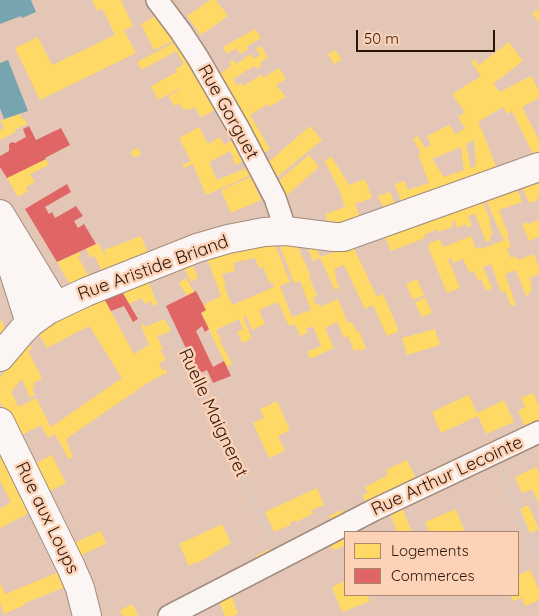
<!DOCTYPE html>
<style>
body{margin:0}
#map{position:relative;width:539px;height:616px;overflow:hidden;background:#e3c6b5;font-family:Quicksand,sans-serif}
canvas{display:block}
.legend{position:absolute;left:344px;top:531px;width:175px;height:65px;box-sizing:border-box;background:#fdd2b7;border:1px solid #a98772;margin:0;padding:6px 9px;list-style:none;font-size:15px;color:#2a170a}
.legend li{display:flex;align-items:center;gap:10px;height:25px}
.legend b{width:25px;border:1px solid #a98772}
.scale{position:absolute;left:356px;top:30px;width:139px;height:22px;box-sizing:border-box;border:2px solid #2a170a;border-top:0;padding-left:6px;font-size:15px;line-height:18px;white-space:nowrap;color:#2a170a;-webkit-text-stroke:4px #fdd2b7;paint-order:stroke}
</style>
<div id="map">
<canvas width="539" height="616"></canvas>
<ul class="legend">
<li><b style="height:14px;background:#ffd966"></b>Logements</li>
<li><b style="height:14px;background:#e06666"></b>Commerces</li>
</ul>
<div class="scale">50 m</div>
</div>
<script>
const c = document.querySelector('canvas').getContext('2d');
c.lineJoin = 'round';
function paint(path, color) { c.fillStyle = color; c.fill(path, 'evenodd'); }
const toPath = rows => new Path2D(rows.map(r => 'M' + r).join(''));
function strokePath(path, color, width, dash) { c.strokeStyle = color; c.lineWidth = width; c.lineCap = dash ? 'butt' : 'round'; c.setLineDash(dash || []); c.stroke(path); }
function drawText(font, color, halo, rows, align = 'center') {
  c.font = font + ' Quicksand,sans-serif'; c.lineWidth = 5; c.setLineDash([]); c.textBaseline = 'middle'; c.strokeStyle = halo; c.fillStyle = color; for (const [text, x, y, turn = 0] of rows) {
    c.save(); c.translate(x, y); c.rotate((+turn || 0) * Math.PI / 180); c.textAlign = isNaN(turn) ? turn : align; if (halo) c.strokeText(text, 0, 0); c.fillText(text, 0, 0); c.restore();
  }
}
const homes = toPath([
 [92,0,121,0,133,26,124,30,136,53,40,100,15,48,38,37,52,65,115,35,102,8,97,11],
 [210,0,216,0,228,16,201,35,187,16],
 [539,8,539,22,532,14],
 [159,14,173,41,154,50,141,24],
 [255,29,261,38,247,46,248,49,240,54,236,48,227,54,223,47],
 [179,40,219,108,201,117,194,107,189,110,182,108,179,103,175,106,168,96,179,90,178,89,158,100,151,86,177,72,176,69,184,64,176,51,142,70,137,62],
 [509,42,523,61,493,84,500,92,531,76,539,91,539,98,522,107,539,140,539,156,535,158,512,111,507,114,503,107,478,122,484,135,498,171,402,205,395,184,405,181,407,190,429,183,418,154,421,153,413,139,418,136,425,148,431,145,427,136,449,125,456,134,465,128,458,117,465,112,452,94,481,76,471,62,475,59,479,65],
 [474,140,476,166,471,168,466,144],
 [461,147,464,170,444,177,432,159],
 [261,46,268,57,260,63,261,65,256,69,254,66,233,79,237,85,241,83,243,86,261,75,263,78,279,68,286,79,276,85,286,97,269,107,268,104,250,115,270,149,261,155,217,69,220,74,231,66,229,63,233,60,236,64,251,54,254,59,260,55,256,49],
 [335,50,342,59,334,64,328,54],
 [20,114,22,119,24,118,27,124,14,130,16,132,0,140,0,130,4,128,2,123,0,121],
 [310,126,322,140,276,178,265,165],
 [199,127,208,144,220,137,224,145,238,137,246,159,236,165,232,159,234,158,230,151,209,162,217,180,252,166,256,173,206,195,193,164,184,168,182,165,191,161,179,138],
 [138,148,141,154,134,158,130,152],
 [309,155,319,167,286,196,277,182],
 [331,156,349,185,365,179,372,198,355,204,361,220,337,228,331,224,336,223,335,221,328,223,325,214,345,207,338,187,325,162],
 [46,159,49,165,30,174,35,182,26,187,28,191,18,197,7,178],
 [251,177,261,200,231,213,221,190],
 [539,180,539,197,537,198,538,200,529,203,522,186],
 [517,188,522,202,499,210,503,220,502,220,509,234,507,235,511,247,507,249,511,258,516,256,518,260,534,254,539,268,539,274,529,278,532,284,530,285,532,290,529,292,530,294,526,296,516,270,505,274,516,305,511,306,505,291,501,292,491,264,483,267,492,288,486,291,481,279,478,280,474,271,469,272,463,259,453,263,451,258,448,259,460,288,447,293,428,247,430,246,429,243,440,239,443,247,471,236,476,249,480,247,481,249,504,240,485,199],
 [390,192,396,207,385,211,378,196],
 [482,200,491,222,489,223,493,234,490,235,491,240,486,242,475,214,468,216,472,226,467,227,466,224,457,228,455,221,452,222,453,227,438,232,437,229,424,235,425,238,391,251,384,235],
 [539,220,539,237,529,241,522,224,526,222,528,224],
 [141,236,149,256,103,274,95,256,91,258,86,249,98,243,107,258,104,250],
 [275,244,290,282,280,286,292,317,311,310,300,281,294,283,279,244,297,245,311,276,309,277,317,295,313,298,316,305,319,304,320,307,338,299,348,323,352,322,357,332,359,331,366,348,360,351,359,349,354,351,348,336,344,338,337,322,325,328,334,348,310,359,307,352,321,346,313,326,306,329,308,333,300,336,295,324,289,326,278,302,259,310,265,324,252,330,246,316,243,317,252,338,248,340,249,340,243,343,237,332,243,329,239,319,216,330,221,340,220,341,232,364,227,367,201,313,206,310,203,305,221,296,206,256],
 [255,258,259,268,263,267,270,284,273,282,274,287,232,305,224,286,226,285,222,274,235,271,233,263],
 [307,246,316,247,320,257,353,246,377,297,383,294,399,331,387,336,373,305,365,309,344,265,334,269,336,274,335,275,339,288,335,290,320,258,313,261],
 [79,252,81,255,78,257,90,278,71,286,57,262],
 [191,262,198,278,191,282,183,266],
 [186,278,194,292,187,296,179,283],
 [147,279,158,304,153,306,151,301,145,304,142,298,129,304,121,290],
 [417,279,424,295,413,300,406,284],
 [103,297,134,354,149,345,141,325,144,324,145,327,165,319,171,331,157,336,163,349,160,350,166,360,159,363,163,371,166,369,168,374,164,374,146,384,66,439,73,457,68,459,60,442,59,443,55,434,48,438,41,425,18,437,0,402,0,378,15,356,28,340,32,349,28,351,42,378,33,384,35,388,32,389,35,395,30,398,22,379,11,392,19,407,36,398,51,427,122,378,89,326,47,348,37,331,55,321],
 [425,297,432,313,422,317,415,303],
 [2,320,5,332,0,339,0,322],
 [435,329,440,345,407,355,402,338],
 [533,393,539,406,539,425,527,430,518,411,525,407,521,398],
 [469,395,477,413,504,400,514,422,486,434,478,416,441,433,432,412],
 [277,401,290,430,278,436,285,451,269,458,253,423,264,418,260,409],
 [0,444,35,510,0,528,0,509,11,502,0,481],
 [52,455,66,483,48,492,34,464],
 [407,460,417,481,367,506,362,495,368,493,365,487,388,475,386,470],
 [536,467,539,474,539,504,532,489,522,493,515,477],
 [317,488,324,505,311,510,313,514,296,522,295,520,290,523,291,525,274,532,265,512],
 [401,505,412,532,397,532,389,511],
 [528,505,539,529,530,533,520,509],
 [456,509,464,530,457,532,429,532,425,522],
 [342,510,346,517,333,524,329,516],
 [222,524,231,543,215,552,215,553,198,563,197,562,189,566,179,544],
 [101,531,106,544,77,557,72,544],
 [345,533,345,545,337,549,332,549,329,542],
 [269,549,272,556,260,563,256,556],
 [64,570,70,585,25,603,25,605,4,614,0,603,0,583,5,594],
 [530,570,539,590,539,600,525,606,522,598,513,601,510,595,518,595,518,575],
 [345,581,345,595,367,595,370,601,342,612,332,587],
 [231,594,238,614,232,616,225,616,219,601],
 [133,604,138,616,123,616,120,610]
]);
const shops = toPath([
 [29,126,36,140,61,128,70,145,45,158,46,159,7,178,0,167,0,156,9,151,9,144,12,142,15,143,26,137,23,129],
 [67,184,71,192,45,207,49,214,52,212,55,218,76,206,83,216,74,221,78,228,84,224,96,244,57,262,25,209],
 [121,290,138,319,133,322,124,306,111,311,103,297],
 [196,291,206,310,201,313,209,329,205,332,202,326,196,331,213,367,224,361,231,376,213,383,207,370,198,374,166,306]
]);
const public = toPath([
 [0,0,31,0,36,12,22,18,21,16,0,24],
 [8,60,28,111,4,119,0,108,0,63]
]);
const path = toPath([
 [154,290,273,542],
 [501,470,539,560]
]);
const minor = toPath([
 [157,0,181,32,198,58,239,129,275,198,286,231],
 [169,616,374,510,539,432]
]);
const tertiary = toPath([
 [0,214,56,306],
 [4,241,30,323],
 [0,357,22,331,30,323,48,310,86,292,197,248,228,239,264,232,286,231,334,237,343,237,539,167],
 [0,422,71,567,80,588,87,616]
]);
const streetNames = [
 ["Rue Gorguet",228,112,61],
 ["Rue Aristide Briand",153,268,-20],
 ["Ruelle Maigneret",213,413,65],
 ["Rue Arthur Lecointe",447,476,-25],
 ["Rue aux Loups",47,518,64]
];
paint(homes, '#ffd966');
paint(shops, '#e06666');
paint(public, '#76a5af');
strokePath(minor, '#a18b7d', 24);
strokePath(tertiary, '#a18b7d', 30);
strokePath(path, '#d7cec8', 3, [4, 2.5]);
strokePath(minor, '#fbf6f4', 21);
strokePath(tertiary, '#fbf6f4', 28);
drawText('18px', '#2a170a', '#fdd2b7', streetNames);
</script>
